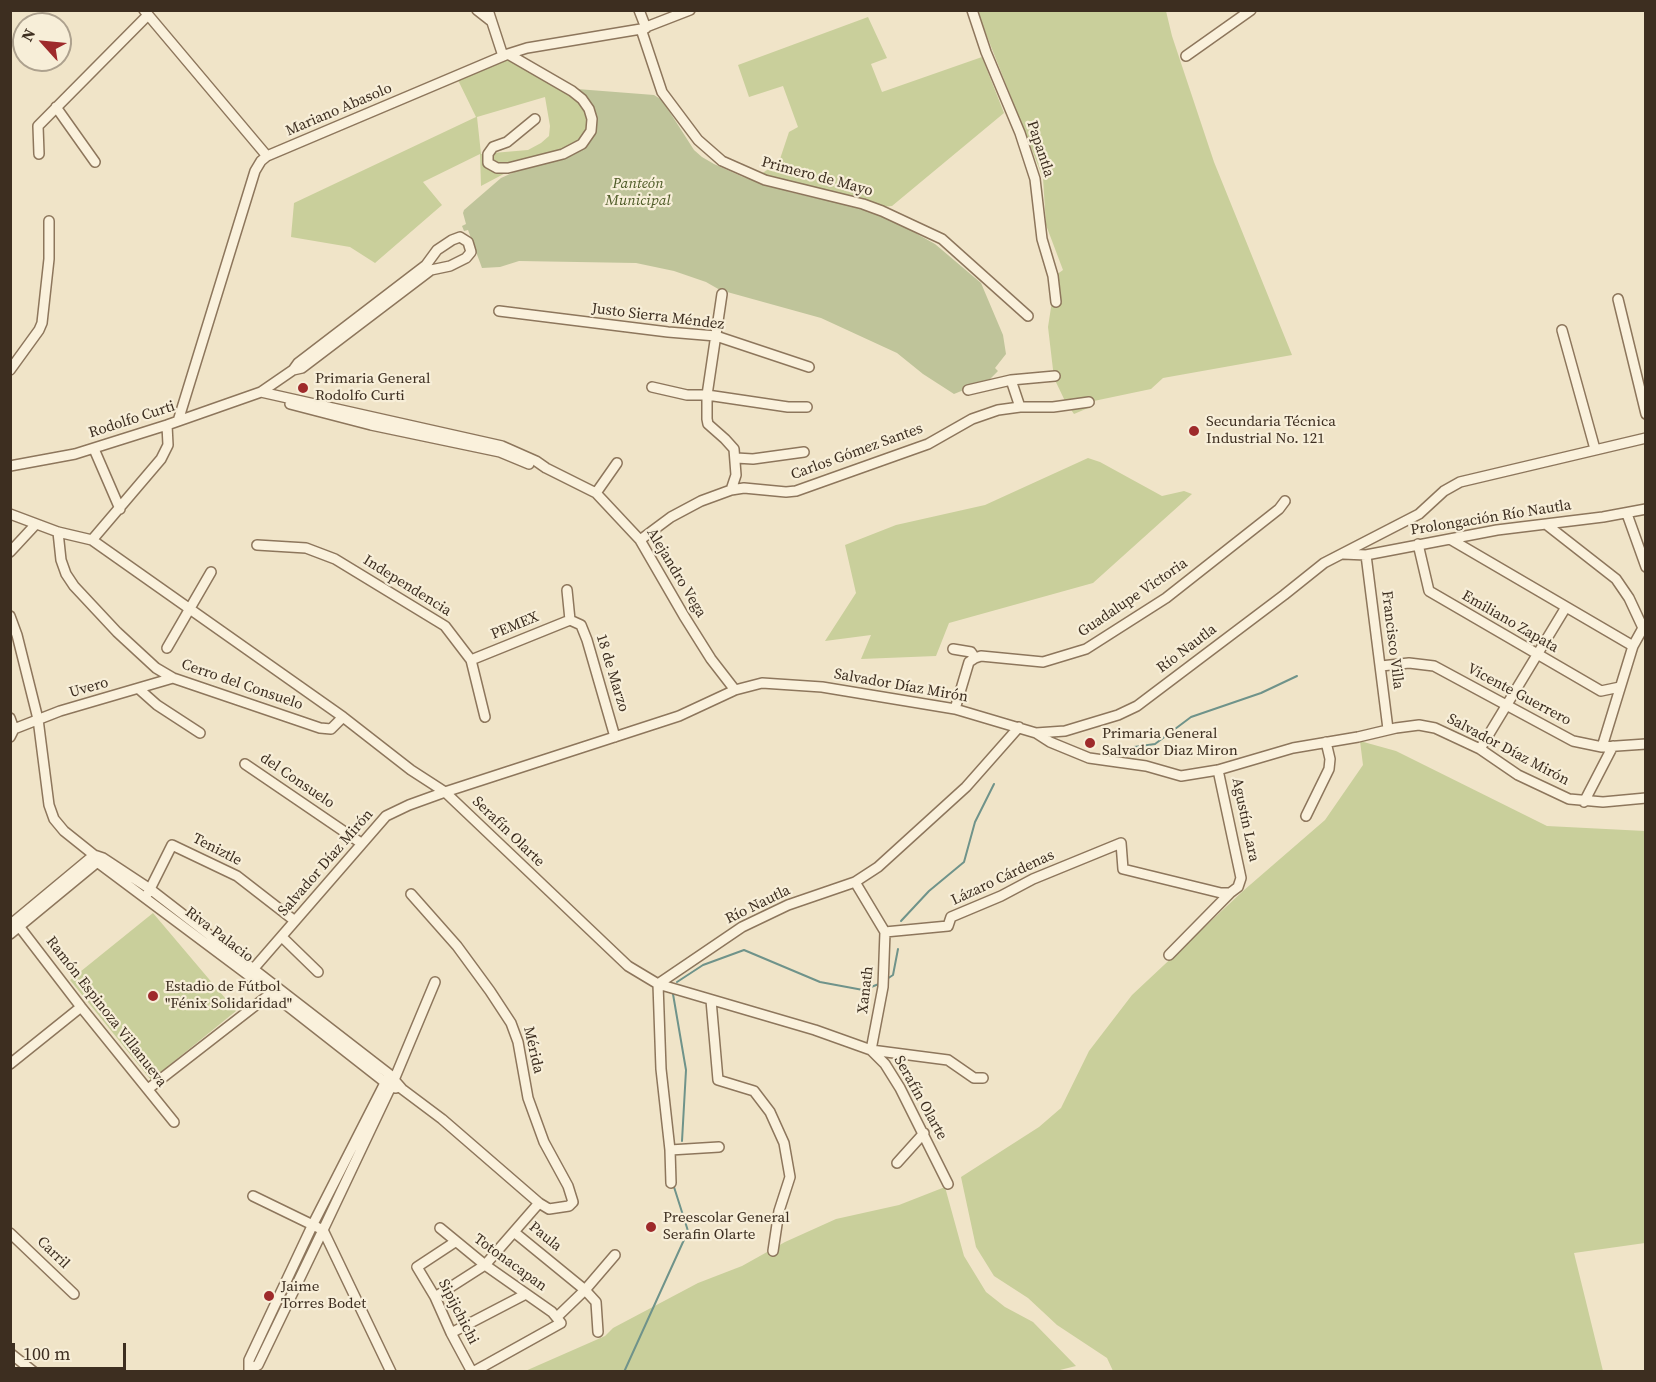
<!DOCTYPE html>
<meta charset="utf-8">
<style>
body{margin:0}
#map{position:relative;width:1656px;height:1382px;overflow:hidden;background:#f0e4c8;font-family:"Source Serif 4",serif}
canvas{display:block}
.frame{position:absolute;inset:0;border:12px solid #3d2e20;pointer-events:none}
.north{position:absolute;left:12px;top:12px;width:60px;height:60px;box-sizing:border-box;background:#f7eed8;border:2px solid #ada18e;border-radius:50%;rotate:297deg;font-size:16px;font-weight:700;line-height:24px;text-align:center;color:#3d2e20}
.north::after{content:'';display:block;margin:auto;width:21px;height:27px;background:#9e2a2b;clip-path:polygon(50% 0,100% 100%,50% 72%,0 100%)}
.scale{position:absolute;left:12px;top:1343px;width:114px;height:27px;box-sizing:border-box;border:3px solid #3d2e20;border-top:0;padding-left:8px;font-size:18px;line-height:21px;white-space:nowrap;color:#3d2e20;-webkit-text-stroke:4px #f7eed8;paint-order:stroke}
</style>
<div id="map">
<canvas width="1656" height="1382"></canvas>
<div class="frame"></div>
<div class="north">N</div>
<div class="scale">100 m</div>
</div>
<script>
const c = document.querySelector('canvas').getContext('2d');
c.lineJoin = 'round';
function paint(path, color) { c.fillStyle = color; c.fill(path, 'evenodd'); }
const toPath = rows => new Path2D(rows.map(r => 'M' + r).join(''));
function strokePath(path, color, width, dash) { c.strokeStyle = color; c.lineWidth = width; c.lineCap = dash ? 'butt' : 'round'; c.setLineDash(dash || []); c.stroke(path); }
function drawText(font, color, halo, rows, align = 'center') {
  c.font = font + ' "Source Serif 4",serif'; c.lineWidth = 4.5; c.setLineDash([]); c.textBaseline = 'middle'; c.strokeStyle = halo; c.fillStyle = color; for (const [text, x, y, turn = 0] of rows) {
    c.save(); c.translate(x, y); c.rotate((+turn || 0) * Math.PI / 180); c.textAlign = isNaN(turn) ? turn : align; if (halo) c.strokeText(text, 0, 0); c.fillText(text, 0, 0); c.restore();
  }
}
const green = toPath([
 [977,11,1166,11,1172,36,1214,162,1292,355,1163,378,1151,389,1089,402,1088,408,1074,414,1065,401,1054,378,1048,327,1056,275,1063,270,1046,225,1043,178],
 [868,17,887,58,871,64,882,92,982,57,1004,113,892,206,881,207,761,174,779,162,789,132,798,127,783,86,749,97,738,65],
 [500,60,510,60,575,98,585,111,590,120,589,131,571,149,515,168,481,186,480,154,423,182,442,205,375,263,350,247,291,237,294,203,476,117,457,78],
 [545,97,550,126,549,136,541,143,528,150,481,154,477,117],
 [1088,458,1100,462,1162,496,1184,491,1192,494,1093,583,949,623,936,656,861,659,871,635,825,641,856,593,845,545,896,525,985,505],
 [1360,741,1396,751,1547,826,1645,831,1645,1243,1574,1253,1603,1371,1113,1371,1107,1358,1057,1325,1028,1298,994,1276,976,1247,961,1177,1039,1127,1061,1108,1089,1051,1132,995,1243,891,1325,820,1363,765],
 [153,913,236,1011,151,1080,70,980],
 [945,1187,964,1256,986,1292,1005,1307,1033,1322,1076,1366,1052,1372,523,1372,605,1336,613,1328,698,1283,742,1266,785,1242,836,1219,899,1205]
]);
const cemetery = toPath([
 [577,89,654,95,662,100,694,150,702,157,714,164,743,177,790,192,863,209,901,225,935,244,981,283,1003,335,1006,354,995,368,998,371,984,385,971,387,954,394,923,374,897,353,821,318,720,290,706,282,674,271,636,263,519,261,500,267,482,268,468,230,464,231,462,226,466,224,463,213,464,210,501,178,521,169,566,157,580,151,588,144,596,121,595,113,592,105]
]);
const stream = toPath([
 [1127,748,1155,744,1191,717,1261,693,1297,676],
 [901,921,929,891,964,862,975,822,994,784],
 [887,979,893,975,898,949],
 [677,982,703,965,744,950,820,982,863,990,879,984],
 [673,994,686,1070,682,1141],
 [624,1372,688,1231,674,1187]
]);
const minor = toPath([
 [144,10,267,156],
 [477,10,491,21],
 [488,10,503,56],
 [639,10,646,28],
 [972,10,986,52,1020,133,1035,179,1042,239,1053,276,1056,302],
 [641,29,662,92,698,140,722,161,765,180,863,204,882,211,942,239,1028,316],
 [508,54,572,91,582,99,589,109,592,119,591,131,582,144,563,154,508,168,497,168,488,163,488,154,493,147,507,142,535,119],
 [1186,56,1251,10],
 [56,107,95,162],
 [39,154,38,126,148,15],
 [722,294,707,395,707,419,708,424,725,439,734,449,736,475,731,490],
 [1618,299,1646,414],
 [499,311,668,332,716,336,809,367],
 [1562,330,1595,449],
 [10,370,39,330,42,323,49,259,49,221],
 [1011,380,1020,407],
 [652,387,687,395,707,395,788,407,807,407],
 [968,390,1011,380,1055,376],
 [261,392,502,446,536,461,546,468,596,493,640,540,684,616,711,659,735,690],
 [290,404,371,425,500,452,529,464],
 [178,421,255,171,261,161,267,156,508,54,527,48,641,29,690,10],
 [94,449,120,509],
 [736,458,753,459,804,452],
 [10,466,75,454,167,425,261,392,293,370,298,363,426,265,437,250,452,240,460,237,468,242,471,252,466,258,450,266,431,270,302,368,293,370],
 [596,493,617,463],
 [10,514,58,532,92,540,343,717,411,770,445,792,628,966,658,984,815,1030,871,1050,885,1064,900,1088,948,1184],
 [1627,514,1646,567],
 [1547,525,1616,579,1629,598,1643,628,1633,646,1602,747],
 [58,532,61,560,66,574,74,586,117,632,156,668,173,678,320,728,331,729,343,717],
 [1450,539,1633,646],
 [92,540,161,459,168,445,167,425],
 [640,540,671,517,701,501,731,490,744,488,786,492,796,491,928,444,972,419,998,410,1020,407,1053,407,1089,402],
 [1418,544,1429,591,1601,691,1620,687],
 [257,545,306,548,335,559,445,626,471,660,485,717],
 [10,552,36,524],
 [1343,554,1366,555,1497,530,1603,517,1646,509],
 [1366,555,1388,729],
 [567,590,570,620,581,625,587,640,615,737],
 [10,616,17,635,38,719,49,805,54,819,64,831,94,855,103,858,150,889,389,1074,402,1089,442,1119,539,1203,549,1209,569,1206,573,1202,568,1186,544,1142,528,1098,518,1042,511,1023,490,991,457,946,411,894],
 [167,648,211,572],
 [953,649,971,652,975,658],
 [975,658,981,656,1043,662,1086,649,1166,598,1279,509,1285,501],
 [471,660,570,620],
 [1381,666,1409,663,1434,666,1573,741,1602,747,1646,744],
 [139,689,157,705,200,733],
 [955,709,969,662,975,658],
 [10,718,14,729,10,737],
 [14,729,60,711,173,678],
 [1036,733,1065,731,1118,715,1137,706,1284,595,1324,563,1419,514,1444,491,1460,482,1646,438],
 [1480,749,1566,607],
 [245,764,361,843],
 [1584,802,1613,746],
 [1306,816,1329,769,1330,759,1326,742],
 [94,855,97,862,248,975,391,1087,396,1088],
 [855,882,885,932,948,926,951,917,1001,896,1033,879,1121,843,1123,869,1221,893,1230,893],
 [148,893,172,845,237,876,295,921],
 [15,921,81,1007,174,1122],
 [11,924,94,855],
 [885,932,883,987,871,1050,948,1060,974,1078,983,1078],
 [10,934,101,859],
 [282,937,318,972],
 [1169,955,1230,893,1238,887,1241,878,1218,770],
 [248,975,386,816,409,805,445,792,679,716,735,690,762,683,822,687,955,709,1036,733,1050,742,1089,758,1146,766,1181,776,1218,770,1293,748,1358,737,1396,728,1419,725,1435,728,1480,749,1518,775,1569,799,1603,802,1646,798],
 [711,1000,718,1080,754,1091,770,1112,784,1143,790,1177,779,1211,773,1251],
 [10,1064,81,1007],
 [148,1089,274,991],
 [670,1150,719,1147],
 [897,1163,924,1133],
 [671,1183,670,1150,661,1069,658,984,742,927,788,905,855,882,878,867,966,787,1019,727],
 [253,1196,323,1230,391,1372],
 [440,1228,485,1265,552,1312,561,1323,473,1372],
 [514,1232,585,1290,596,1302,598,1332],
 [10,1233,74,1294],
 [455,1242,417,1267,435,1297,451,1333,472,1372],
 [435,1297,485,1265,539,1203],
 [557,1317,585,1290,615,1255],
 [451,1333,526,1294],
 [10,1353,34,1372],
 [249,1370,258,1365,323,1230,394,1080,435,982],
 [249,1372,249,1360,313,1224,388,1077]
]);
const markers = [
 [303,388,6,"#9e2a2b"],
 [1194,431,6,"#9e2a2b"],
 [1090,743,6,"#9e2a2b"],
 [153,996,6,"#9e2a2b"],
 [651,1227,6,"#9e2a2b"],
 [269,1296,6,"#9e2a2b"]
];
const streetNames = [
 ["Mariano Abasolo",339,110,-23],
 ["Papantla",1040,149,72],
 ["Primero de Mayo",817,177,15],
 ["Justo Sierra Méndez",658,317,7],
 ["Rodolfo Curti",132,420,-18],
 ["Carlos Gómez Santes",857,452,-20],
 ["Prolongación Río Nautla",1491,518,-9],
 ["Alejandro Vega",676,573,59],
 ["Independencia",407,586,32],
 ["Guadalupe Victoria",1133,598,-34],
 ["Emiliano Zapata",1510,622,30],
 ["PEMEX",515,626,-22],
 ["Francisco Villa",1392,640,83],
 ["Río Nautla",1187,649,-37],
 ["18 de Marzo",612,673,73],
 ["Cerro del Consuelo",242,685,19],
 ["Salvador Díaz Mirón",901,686,10],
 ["Uvero",89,688,-16],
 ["Vicente Guerrero",1519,695,28],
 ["Salvador Díaz Mirón",1508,750,28],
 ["del Consuelo",297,781,34],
 ["Agustín Lara",1245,820,78],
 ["Serafín Olarte",508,832,44],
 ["Teniztle",217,850,27],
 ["Salvador Díaz Mirón",326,863,-49],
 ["Lázaro Cárdenas",1003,878,-25],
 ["Río Nautla",758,905,-26],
 ["Riva Palacio",219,935,37],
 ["Xanath",866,990,-83],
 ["Ramón Espinoza Villanueva",106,1012,52],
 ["Mérida",533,1050,77],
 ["Serafín Olarte",920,1098,61],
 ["Paula",545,1237,39],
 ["Carril",53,1253,44],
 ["Totonacapan",510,1263,36],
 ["Sipijchichi",458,1312,63]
];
const parkNames = [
 ["Panteón",638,184],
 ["Municipal",638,201]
];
const poiNames = [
 ["Primaria General",315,379],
 ["Rodolfo Curti",315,396],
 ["Secundaria Técnica",1206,422],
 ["Industrial No. 121",1206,439],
 ["Primaria General",1102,734],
 ["Salvador Diaz Miron",1102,751],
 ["Estadio de Fútbol",165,987],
 ["\"Fénix Solidaridad\"",165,1004],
 ["Preescolar General",663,1218],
 ["Serafin Olarte",663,1235],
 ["Jaime",281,1287],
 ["Torres Bodet",281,1304]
];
paint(green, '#c9cf9b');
paint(cemetery, '#bfc49a');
strokePath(stream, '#6f938a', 2);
strokePath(minor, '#8d765c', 12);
strokePath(minor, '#faf1dc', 9);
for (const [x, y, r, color] of markers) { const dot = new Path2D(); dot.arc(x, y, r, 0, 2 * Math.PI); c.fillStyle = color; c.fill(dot); strokePath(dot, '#f7eed8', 2); }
drawText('15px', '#3d2e20', '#f7eed8', streetNames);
drawText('italic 15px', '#4d5a26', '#f7eed8', parkNames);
drawText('15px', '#3d2e20', '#f7eed8', poiNames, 'left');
</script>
